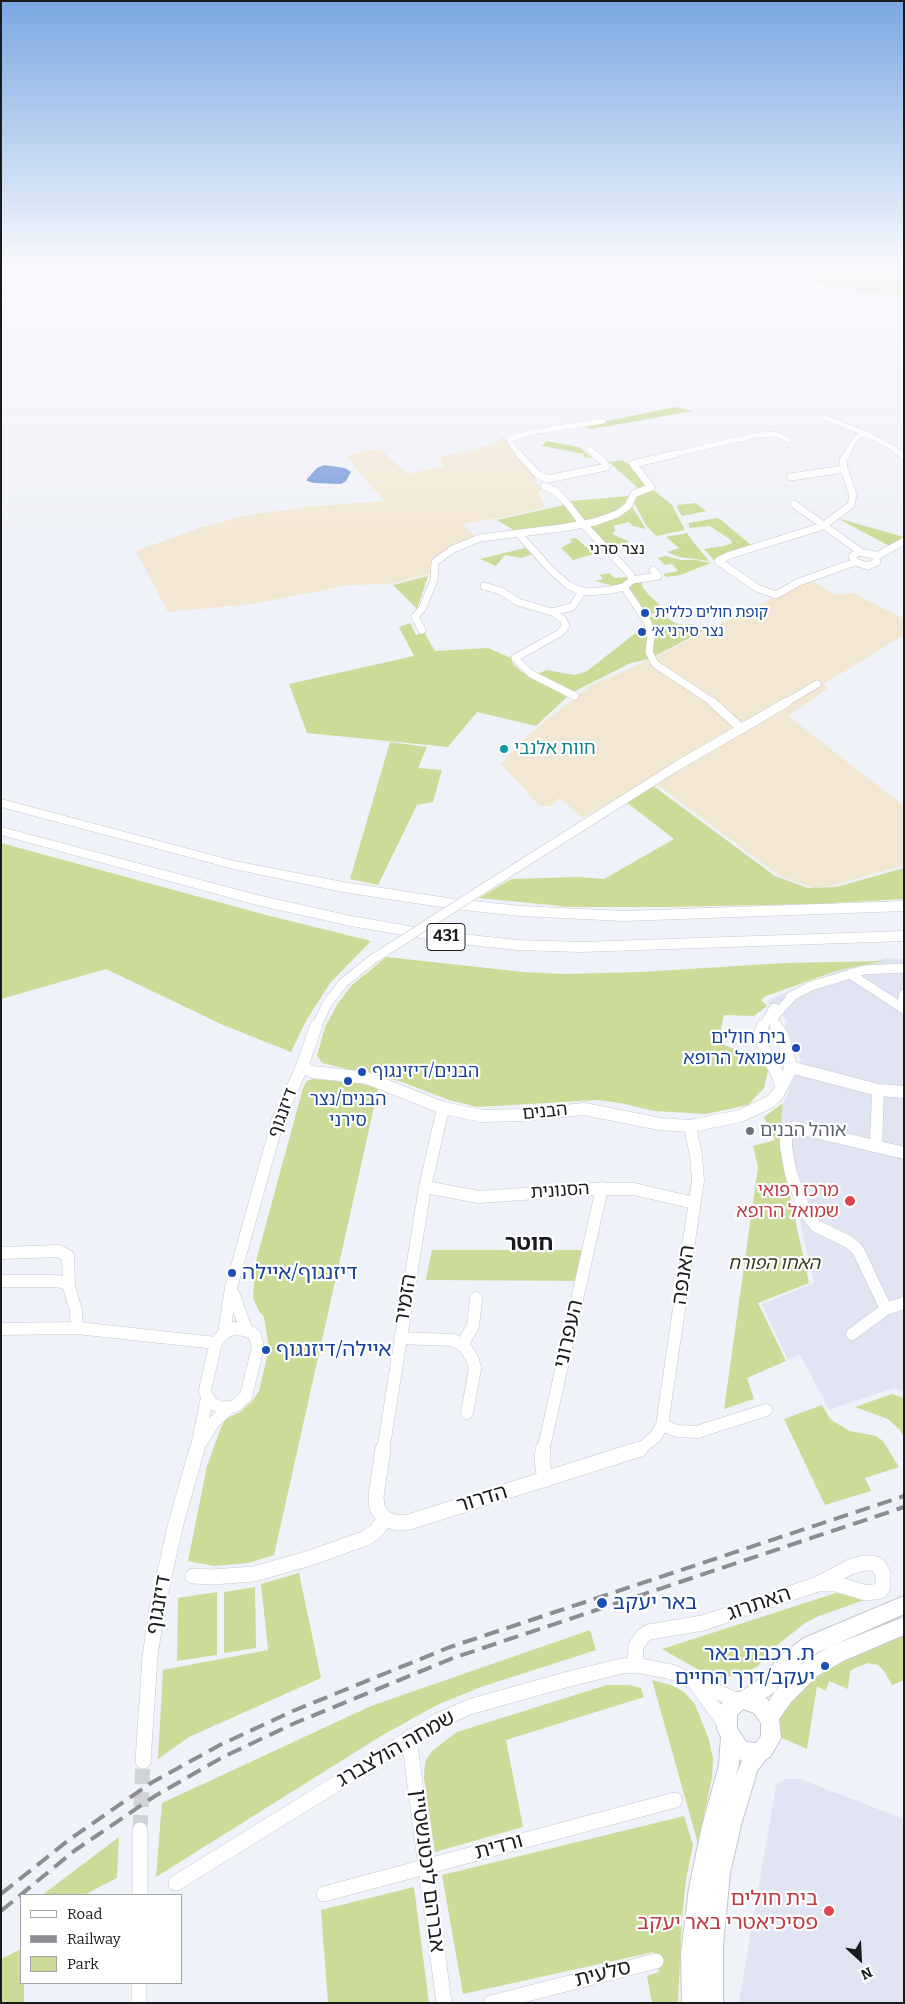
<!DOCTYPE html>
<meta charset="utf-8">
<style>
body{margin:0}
#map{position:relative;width:905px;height:2004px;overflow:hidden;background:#f0f2f9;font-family:Bitter,serif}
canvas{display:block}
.frame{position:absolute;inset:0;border:2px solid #1a1b1e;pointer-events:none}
.legend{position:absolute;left:20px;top:1894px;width:162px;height:90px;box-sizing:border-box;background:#fff;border:1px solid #a3a4a5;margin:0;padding:6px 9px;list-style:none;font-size:15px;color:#1a1b1e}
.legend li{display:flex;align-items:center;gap:10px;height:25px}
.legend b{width:25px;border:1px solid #a3a4a5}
.north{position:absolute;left:835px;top:1934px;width:50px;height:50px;-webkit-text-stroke:4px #fff;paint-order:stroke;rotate:155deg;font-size:14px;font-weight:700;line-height:20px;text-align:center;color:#1a1b1e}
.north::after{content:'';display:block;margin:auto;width:18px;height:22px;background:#1a1b1e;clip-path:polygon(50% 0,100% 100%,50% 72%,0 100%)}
</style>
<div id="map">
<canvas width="905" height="2004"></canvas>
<div class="frame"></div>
<ul class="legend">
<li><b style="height:6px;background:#fff"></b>Road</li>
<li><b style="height:6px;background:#8b8d92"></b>Railway</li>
<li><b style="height:14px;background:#ccdb98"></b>Park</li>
</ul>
<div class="north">N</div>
</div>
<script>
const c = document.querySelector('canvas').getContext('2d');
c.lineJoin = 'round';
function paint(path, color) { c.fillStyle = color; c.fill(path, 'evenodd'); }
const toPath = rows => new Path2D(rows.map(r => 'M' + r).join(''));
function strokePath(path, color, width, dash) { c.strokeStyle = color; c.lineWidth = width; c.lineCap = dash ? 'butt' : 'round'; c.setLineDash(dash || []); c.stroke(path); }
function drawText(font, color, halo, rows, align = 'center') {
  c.font = font + ' Bitter,"Noto Sans Hebrew",serif'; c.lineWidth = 4.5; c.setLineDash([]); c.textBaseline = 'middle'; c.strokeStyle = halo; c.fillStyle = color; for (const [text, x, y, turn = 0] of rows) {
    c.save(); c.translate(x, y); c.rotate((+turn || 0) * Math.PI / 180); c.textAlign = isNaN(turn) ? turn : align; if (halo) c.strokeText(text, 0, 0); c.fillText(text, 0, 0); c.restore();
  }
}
const industrial = toPath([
 [503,437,535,476,537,484,545,490,538,492,545,507,505,517,463,524,475,536,451,547,435,559,431,565,432,574,389,584,350,585,252,604,168,612,136,551,202,527,243,516,306,507,384,501,346,456,380,448,407,474,444,466,439,457,493,445],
 [810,579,835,595,853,593,904,619,904,635,824,684,828,688,788,716,904,806,904,865,832,886,813,888,778,875,651,780,583,818,559,798,551,806,540,806,501,764,530,733,590,686,653,658]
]);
const built = toPath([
 [886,958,904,959,904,1391,894,1388,829,1410,800,1354,788,1360,762,1304,814,1283,777,1120,801,1060,785,1025,787,1021,783,1016,783,1013,767,1003,773,998,839,970],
 [785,1779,800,1779,904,1819,904,2003,739,2003,776,1785]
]);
const green = toPath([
 [808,265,904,265,904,298,815,283,826,267],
 [675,407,693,411,592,429,582,426],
 [546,441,579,447,592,458,583,457,584,454,542,446],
 [622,460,631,465,649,486,639,489,609,462],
 [651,488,672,505,685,530,656,536,646,525,633,501,636,496],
 [629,496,623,507,613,514,585,522,571,501],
 [695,503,707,511,682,516,677,508,677,505],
 [564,505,579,523,515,531,497,520],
 [631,505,646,529,633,526,629,522,613,526,616,530,612,534,630,542,607,546,588,524],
 [716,518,720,519,751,545,718,556,714,560,704,549,724,546,732,543,731,540,710,526,689,528,689,523],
 [837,518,904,537,904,541,893,548],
 [687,533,695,544,709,561,679,557,667,552,679,548,666,537],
 [576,538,594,554,573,560,561,548,572,542,569,539],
 [525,548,532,554,522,558,505,555,496,566,480,559],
 [666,556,681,560,696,560,711,563,680,575,666,577,663,574,678,571,672,564,665,565,658,558],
 [610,573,614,578,628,577,627,583,617,587,595,581,603,579,600,575],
 [428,576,417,609,393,585],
 [641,581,643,588,649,595,668,613,654,613,648,616,627,589,633,583],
 [656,616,664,616,675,623,684,625,692,624,705,630,653,657,650,650,653,629,648,618],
 [410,623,416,635,424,632,435,651,488,648,511,658,513,664,522,672,567,697,536,726,477,712,448,747,307,733,289,684,414,656,399,627],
 [646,625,650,644,649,659,631,663,573,692,538,674,546,670,575,675,587,671],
 [390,742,427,747,418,768,442,770,433,802,417,805,378,885,350,879],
 [652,785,775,876,808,888,836,887,904,868,904,899,815,904,668,907,571,907,479,898,511,879,578,877,604,879,674,839,626,802],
 [1,843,266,915,371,941,331,982,307,1019,291,1052,223,1025,106,969,1,999],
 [386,957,524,972,563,974,641,972,784,963,884,961,839,970,766,996,761,1000,767,1006,754,1016,724,1015,718,1042,763,1062,768,1071,766,1080,764,1088,748,1105,706,1114,654,1111,620,1103,598,1100,477,1107,449,1100,402,1082,322,1063,317,1056,325,1027,338,1003,352,985],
 [312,1079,360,1083,378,1089,274,1555,248,1563,214,1566,188,1561,207,1466,220,1430,225,1419,240,1412,253,1400,259,1391,269,1348,264,1317,259,1311,253,1298,256,1261,303,1088,307,1081],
 [783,1103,781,1121,784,1168,809,1283,758,1303,786,1361,747,1378,754,1399,724,1409,758,1167,753,1146,775,1140,764,1117],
 [432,1250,587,1250,575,1281,426,1280],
 [892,1394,904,1398,904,1438,900,1430,888,1419,855,1407],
 [822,1405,831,1420,850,1431,876,1436,883,1441,899,1467,865,1478,871,1491,825,1505,784,1419],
 [299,1573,321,1678,189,1737,158,1759,163,1670,268,1650,261,1584],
 [255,1587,256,1648,224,1653,224,1592],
 [217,1592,217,1655,177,1661,178,1598],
 [836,1593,864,1600,819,1616,805,1623,775,1647,757,1667,736,1675,722,1678,706,1674,662,1649],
 [904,1629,904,1680,892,1685,884,1671,878,1665,868,1663,855,1668,850,1671,848,1689,829,1681,826,1691,817,1686,807,1749,780,1737,775,1720,814,1680,836,1663],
 [590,1630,596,1650,481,1687,437,1705,381,1736,156,1877,162,1803,371,1706],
 [652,1680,671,1685,684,1692,695,1704,709,1740,713,1759,712,1777,698,1844],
 [607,1685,629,1685,641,1688,644,1697,506,1740,523,1827,435,1852,424,1778,425,1762,432,1751,457,1732],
 [684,1816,693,1845,686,1880,682,1917,678,2003,652,2003,647,1976,659,1972,654,1952,463,1994,442,1875],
 [119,1837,117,1878,84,1895,42,1895],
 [414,1887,429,2003,328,2003,321,1910],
 [21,1949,21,1983,24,1983,24,2003,1,2003,1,1959]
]);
const water = toPath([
 [324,465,345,468,351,472,346,481,341,484,314,483,307,481,307,479,317,468]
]);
const minorTunnel = toPath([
 [140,1830,143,1761]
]);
const minorFar4 = toPath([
 [825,418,864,433,856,438,846,455],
 [864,433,890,446,902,455],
 [589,449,596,455],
 [520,455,513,447,510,439,532,432,603,421],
 [670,455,757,435,775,434,789,440]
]);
const minorFar3 = toPath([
 [519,454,537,474,547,479],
 [847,454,843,460,844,469,853,495,851,505,823,526,730,555,718,561,757,588,776,595,799,582,855,562],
 [901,454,904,456],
 [791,477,844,469],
 [548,479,606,467,604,462,594,454],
 [794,504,861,552],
 [519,534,550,569,568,585,578,590,588,592,610,590,624,587,631,581,631,575,583,524,567,503,556,492,544,486],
 [859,552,875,555,877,562,868,566,855,562,852,556,859,552],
 [875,555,879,555,904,541],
 [632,580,658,576,653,570],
 [484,586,501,591,518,602,555,613,563,620,566,626,560,633,515,658,531,674,575,696],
 [624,587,648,623,651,637,649,652,655,664,714,703],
 [552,612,572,607,582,592],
 [422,630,415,617,422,609,434,580,435,562,453,549,480,538,561,528,595,522,617,514,628,506,634,494,651,487,633,464,675,454],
 [785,703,817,684]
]);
const minorFar2 = toPath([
 [712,702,742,729],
 [492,883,677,766,787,702],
 [850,974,904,1009],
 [790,997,811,986,864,970,904,968],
 [901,1007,904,994],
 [316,1027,327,1004,343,983,373,959],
 [763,1027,774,1008],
 [777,1027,773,1020,776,1014,794,995]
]);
const minorFar1 = toPath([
 [763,1026,760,1034,766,1054,778,1075,781,1087],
 [302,1067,313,1072,367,1078,443,1108,482,1116,523,1115,584,1109,660,1124,690,1126,740,1116,770,1102,778,1094,789,1073,790,1063,783,1037,776,1026],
 [790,1067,878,1090,904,1092],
 [876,1146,878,1090],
 [425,1187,479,1197,595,1189,634,1189,694,1203],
 [1,1253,59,1251,68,1256,69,1286,76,1311,77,1328],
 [1,1281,53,1281,63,1282,69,1286],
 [233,1293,246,1329],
 [886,1309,858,1250,849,1242,816,1226,806,1213,791,1174,786,1147,786,1131,794,1127,904,1153],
 [235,1328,251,1332,255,1336,258,1347,246,1396,235,1406,222,1408,211,1403,205,1392,206,1385,216,1343,224,1333,235,1328],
 [1,1329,77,1328,216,1343],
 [224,1333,231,1288,278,1120,302,1067,316,1026],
 [852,1334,886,1309,904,1303],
 [400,1338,453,1340,465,1347,473,1360,475,1368,467,1413],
 [462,1345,473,1326,476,1298],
 [662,1425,677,1431,697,1432,766,1410],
 [200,1444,214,1422,229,1408],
 [196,1451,207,1398],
 [383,1451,425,1187,443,1108],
 [543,1451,602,1188],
 [638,1451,656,1436,662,1425,698,1180,696,1156,690,1126]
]);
const minor = toPath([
 [383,1449,376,1496,377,1508,385,1519,397,1523,409,1522,640,1449],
 [543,1449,542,1460,545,1480],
 [864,1563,873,1563,879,1566,883,1574,883,1587,880,1591,866,1593,836,1584,818,1584,850,1567,864,1563],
 [193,1576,212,1577,254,1574,310,1558,366,1538,376,1531,385,1519],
 [635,1665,636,1646,643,1636,649,1632,703,1623,818,1584],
 [697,1685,724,1722],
 [409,1738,444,2003],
 [143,1761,150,1657,157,1608,176,1523,197,1449],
 [140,1830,140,1895],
 [176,1883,438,1721,469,1707,569,1679,622,1666,635,1665,672,1672,738,1701],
 [324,1894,675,1800],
 [139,1983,139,2003],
 [491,2003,656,1961]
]);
const major = toPath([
 [640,265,654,265,706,270,752,265,732,272,706,274,640,265],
 [904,1596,904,1614,818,1652,799,1666,773,1693,765,1698,769,1701,777,1688,803,1662,829,1647,904,1617,904,1635,843,1661,817,1676,791,1702,779,1719,781,1738,770,1757,766,1759,757,1771,755,1778,741,1825,730,1873,723,1946,723,2003,682,2003,681,1954,689,1888,702,1826,719,1765,721,1737,717,1729,718,1711,721,1704,731,1694,742,1691,759,1679,785,1652,804,1638,904,1596],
 [743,1709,754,1713,761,1723,761,1736,756,1743,746,1742,737,1728,737,1715,743,1709],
 [739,1759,742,1761,735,1778,739,1765,739,1759]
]);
const highway = toPath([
 [1,799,234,861,343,882,454,899,521,906,624,911,904,901,904,911,624,921,521,916,454,909,343,892,234,869,1,807,1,799],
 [1,827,257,895,351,916,443,932,517,940,581,942,904,931,904,941,581,952,517,950,443,942,351,926,257,905,1,835,1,827]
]);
const rail = toPath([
 [1,1894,70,1839,151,1783,220,1745,293,1711,450,1647,904,1496],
 [1,1911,74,1851,155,1796,223,1757,295,1723,453,1658,904,1507]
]);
const minorBridge = toPath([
 [373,959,492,883]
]);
const markers = [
 [645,613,5,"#1a4fb4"],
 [642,632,5,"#1a4fb4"],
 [504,749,5,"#0f9aa8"],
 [796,1048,5,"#1a4fb4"],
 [362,1072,5,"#1a4fb4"],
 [348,1081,5,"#1a4fb4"],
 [750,1131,5,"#6b7280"],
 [850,1201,6,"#e0444e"],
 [232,1273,5,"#1a4fb4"],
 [266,1350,5,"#1a4fb4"],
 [602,1603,6,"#1a4fb4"],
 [825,1666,5,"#1a4fb4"],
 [829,1911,6,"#e0444e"]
];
const farTransitnames = [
 ["קופת חולים כללית",655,613],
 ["נצר סירני א׳",652,632]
];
const farQuarternames = [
 ["נצר סרני",617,550]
];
const shields = [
 [446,937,38]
];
const shieldNames = [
 ["431",446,937]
];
const cultureNames = [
 ["חוות אלנבי",514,749]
];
const transitNames = [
 ["בית חולים",786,1038],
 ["שמואל הרופא",786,1059],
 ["הבנים/דיזינגוף",372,1072,"left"],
 ["הבנים/נצר",348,1100,"center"],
 ["סירני",348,1121,"center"]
];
const streetNames = [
 ["הבנים",545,1112,-6],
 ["דיזנגוף",283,1113,-69],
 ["הסנונית",560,1191,-4]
];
const worshipNames = [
 ["אוהל הבנים",760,1131]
];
const healthNames = [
 ["מרכז רפואי",839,1191],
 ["שמואל הרופא",839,1212]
];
const parkNames = [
 ["האחו הפורח",774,1264]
];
const nearTransitnames = [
 ["דיזנגוף/איילה",242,1273],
 ["איילה/דיזנגוף",276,1350],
 ["באר יעקב",613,1603],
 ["ת. רכבת באר",815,1654,"right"],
 ["יעקב/דרך החיים",815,1678,"right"]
];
const nearStreetnames = [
 ["האנפה",684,1275,-82],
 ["הזמיר",406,1299,-81],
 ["העפרוני",569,1334,-77],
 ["הדרור",482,1499,-17],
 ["האתרוג",759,1604,-19],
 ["דיזנגוף",159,1605,-80],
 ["שמחה הולצברג",396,1749,-30],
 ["ורדית",499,1847,-15],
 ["אברהם ליכטנשטיין",427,1871,83],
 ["סלעית",603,1974,-14]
];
const nearHealthnames = [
 ["בית חולים",818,1899],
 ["פסיכיאטרי באר יעקב",818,1923]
];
const districtNames = [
 ["חוטר",529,1244]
];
paint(industrial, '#f2e7d2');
paint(built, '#e1e5f3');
paint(green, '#ccdb98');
paint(water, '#7296d8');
strokePath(minorTunnel, '#d0d2d8', 15, [15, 8]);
strokePath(minorFar4, '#c6c7ce', 5.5);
strokePath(minorFar3, '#c6c7ce', 8);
strokePath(minorFar2, '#c6c7ce', 10);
strokePath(minorFar1, '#c6c7ce', 13);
strokePath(minor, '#c6c7ce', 16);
strokePath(major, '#c6c7ce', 2);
strokePath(highway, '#c6c7ce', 1);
strokePath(minorFar4, '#fff', 5);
strokePath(minorFar3, '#fff', 7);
strokePath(minorFar2, '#fff', 9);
strokePath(minorFar1, '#fff', 12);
strokePath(minor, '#fff', 15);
paint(major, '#fff');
paint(highway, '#fff');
strokePath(rail, '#8b8d92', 4, [15, 8]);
strokePath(minorBridge, '#c6c7ce', 10, []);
strokePath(minorBridge, '#fff', 9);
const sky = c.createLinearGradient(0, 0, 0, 545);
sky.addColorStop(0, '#79a8e2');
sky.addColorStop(0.49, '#f8f9fc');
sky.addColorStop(1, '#f8f9fc00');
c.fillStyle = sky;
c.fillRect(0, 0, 905, 545);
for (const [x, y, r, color] of markers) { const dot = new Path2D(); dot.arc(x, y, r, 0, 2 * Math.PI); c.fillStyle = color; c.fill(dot); strokePath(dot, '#fff', 2); }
drawText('15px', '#164399', '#fff', farTransitnames, 'left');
drawText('16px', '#1a1b1e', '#fff', farQuarternames);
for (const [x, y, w] of shields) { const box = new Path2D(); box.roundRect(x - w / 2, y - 13.5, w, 27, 4); c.fillStyle = '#fff'; c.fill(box); strokePath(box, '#1a1b1e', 1); }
drawText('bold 16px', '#1a1b1e', null, shieldNames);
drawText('18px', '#0d838f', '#fff', cultureNames, 'left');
drawText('18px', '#164399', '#fff', transitNames, 'right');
drawText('18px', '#1a1b1e', '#fff', streetNames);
drawText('18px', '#5b616d', '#fff', worshipNames, 'left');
drawText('18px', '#be3a42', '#fff', healthNames, 'right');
drawText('italic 18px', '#353b19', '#fff', parkNames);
drawText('21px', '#164399', '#fff', nearTransitnames, 'left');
drawText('21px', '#1a1b1e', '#fff', nearStreetnames);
drawText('21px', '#be3a42', '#fff', nearHealthnames, 'right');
drawText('bold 22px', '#1a1b1e', '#fff', districtNames);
</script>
